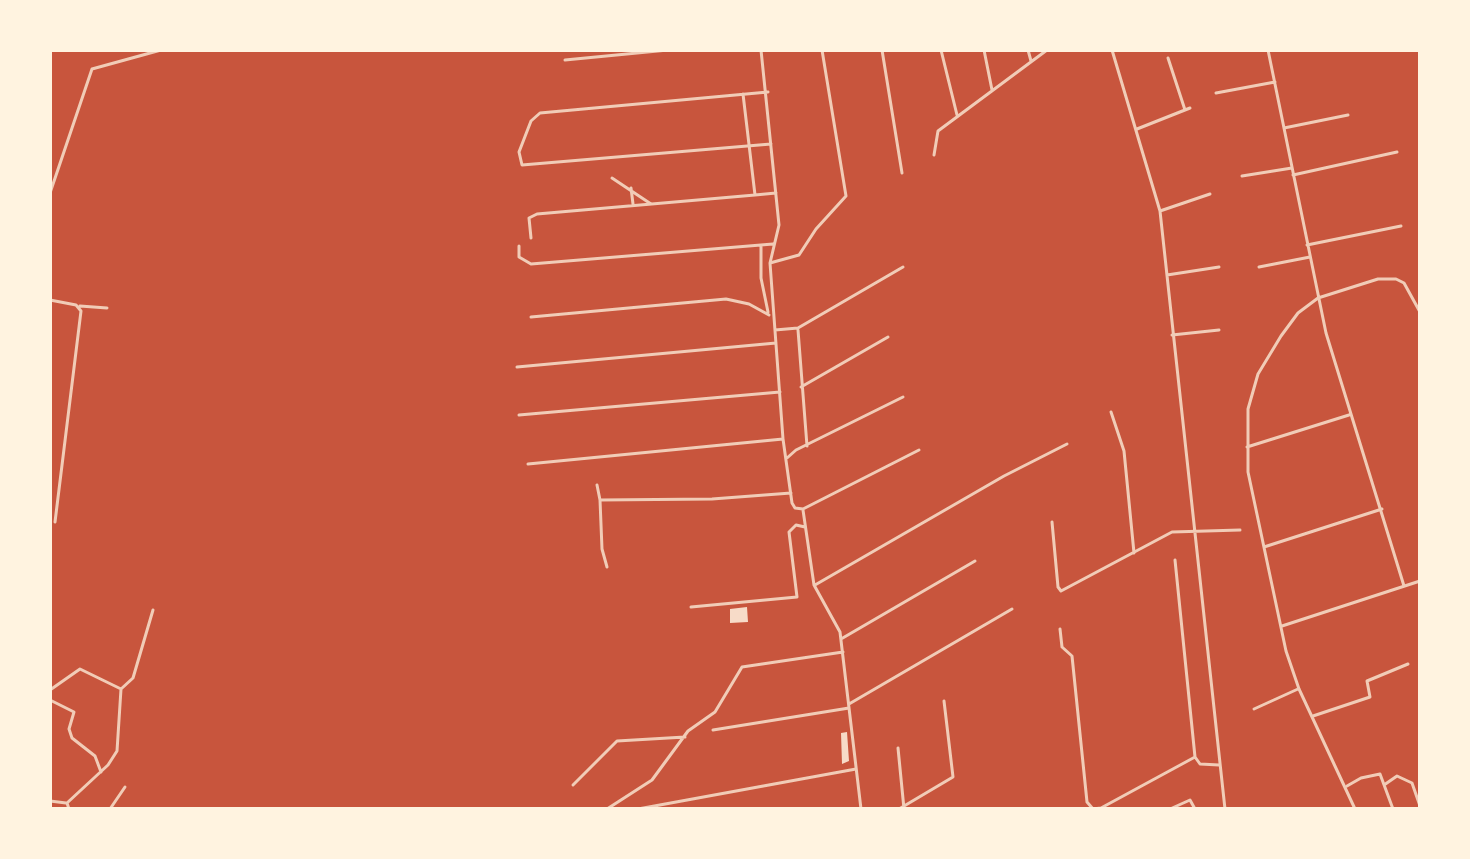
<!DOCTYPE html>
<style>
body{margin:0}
#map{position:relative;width:1470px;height:859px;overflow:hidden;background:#c8553d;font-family:"Roboto Condensed",sans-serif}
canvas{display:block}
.frame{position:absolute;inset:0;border:52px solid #fff3e0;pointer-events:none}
</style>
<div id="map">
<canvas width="1470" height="859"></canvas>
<div class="frame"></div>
</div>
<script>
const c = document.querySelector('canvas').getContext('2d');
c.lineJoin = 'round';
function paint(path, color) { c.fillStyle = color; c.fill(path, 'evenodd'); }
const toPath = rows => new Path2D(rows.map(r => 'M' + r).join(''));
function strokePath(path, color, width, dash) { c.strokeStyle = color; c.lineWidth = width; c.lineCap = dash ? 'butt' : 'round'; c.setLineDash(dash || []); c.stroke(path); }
const building = toPath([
 [747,607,748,622,730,623,730,609],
 [847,732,849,761,842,764,841,733]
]);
const minor = toPath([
 [761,50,779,225,770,263,783,439,792,503,795,508,803,509],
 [882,50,902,173],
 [941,50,957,115],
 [984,50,992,90],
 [1028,50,1031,61],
 [1112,50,1160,211,1225,809],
 [1268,50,1326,333,1404,586],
 [1168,58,1185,110],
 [565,60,668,50],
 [768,92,540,113,531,121,519,152,522,165,771,144],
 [1216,93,1275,82],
 [743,94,755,195,776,193],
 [1284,128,1348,115],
 [1137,129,1190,108],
 [934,155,938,131,1047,50],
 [1293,175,1397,152],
 [1242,176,1292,168],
 [612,178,651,204],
 [631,188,633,204],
 [50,193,92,69,161,50],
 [1160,211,1210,194],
 [531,238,529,218,537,214,755,195],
 [761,245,761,278,768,312],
 [1307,245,1401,226],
 [519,246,519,257,531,264,773,244],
 [770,263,799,255,816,229,846,196,822,50],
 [1259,267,1310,257],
 [1167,275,1219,267],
 [50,300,76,305,81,311,55,522],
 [80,306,107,308],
 [531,317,726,299,749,304,769,315],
 [775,330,798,328,903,267],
 [798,330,807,446],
 [1172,335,1219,330],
 [517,367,776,343],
 [801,387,888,337],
 [1111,412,1124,451,1134,553],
 [519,415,780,392],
 [1247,447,1349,415],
 [787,458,796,450,903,397],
 [528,464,783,439],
 [597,485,600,500,712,499,791,493],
 [600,500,602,549,607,567],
 [803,509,919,450],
 [803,510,814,585,840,632,861,809],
 [1052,522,1058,587,1061,591,1172,532,1240,530],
 [1264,547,1382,509],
 [815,585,1004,476,1067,444],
 [691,607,797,597,789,532,796,525,805,527],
 [1282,626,1420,581],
 [1060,629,1062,647,1072,656,1087,802,1093,809,1101,808,1195,757,1175,560],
 [841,639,975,561],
 [50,690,80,669,121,689],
 [50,700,74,712,69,729,72,738,95,756,101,772],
 [849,704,1012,609],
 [1254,709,1298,689],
 [1313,716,1370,697,1367,681,1408,664],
 [713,730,849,708],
 [898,748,904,809],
 [1195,757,1200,764,1219,765],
 [573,785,617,741,685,737],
 [1384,785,1397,776,1412,783,1420,806],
 [1347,786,1361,778,1380,774,1393,809],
 [50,801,66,803],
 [69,809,67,803,108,765,117,751,121,689,133,678,153,610],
 [110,809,125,787],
 [607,809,652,780,688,731,715,712,742,667,843,652],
 [638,809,856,769],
 [899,809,953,777,944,701],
 [1170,809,1190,800,1195,809],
 [1355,809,1299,689,1286,651,1248,472,1248,409,1258,374,1281,336,1298,313,1318,298,1378,279,1396,279,1404,283,1420,312]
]);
paint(building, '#f7dbc8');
strokePath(minor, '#f1ccb7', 3);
</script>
